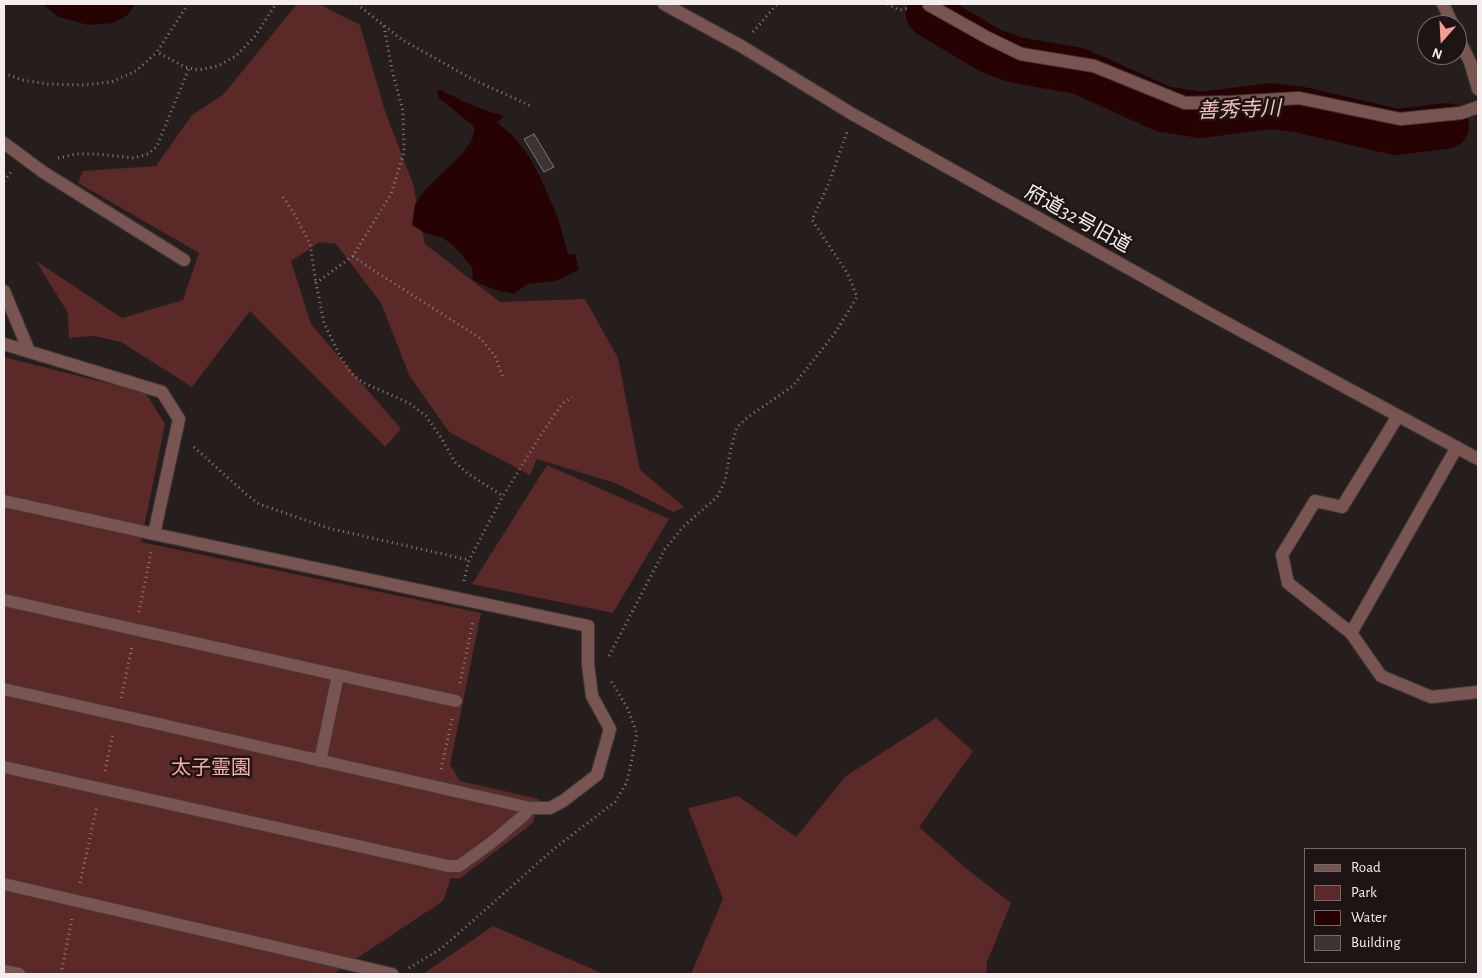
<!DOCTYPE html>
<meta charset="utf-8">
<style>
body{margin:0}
#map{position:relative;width:1482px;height:978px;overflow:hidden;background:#261d1d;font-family:"Alegreya Sans",sans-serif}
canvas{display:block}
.frame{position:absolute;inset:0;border:5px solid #f4eded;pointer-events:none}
.legend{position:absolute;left:1304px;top:848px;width:162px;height:115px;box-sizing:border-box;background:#1d1413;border:1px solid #736b6a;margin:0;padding:6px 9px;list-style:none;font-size:15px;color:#f4eded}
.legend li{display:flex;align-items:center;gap:10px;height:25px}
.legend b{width:25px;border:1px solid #736b6a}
.north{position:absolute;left:1417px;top:15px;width:50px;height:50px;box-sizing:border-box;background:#1d1413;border:1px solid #736b6a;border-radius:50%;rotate:199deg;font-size:14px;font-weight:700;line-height:20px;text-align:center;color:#f4eded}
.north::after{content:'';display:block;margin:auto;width:18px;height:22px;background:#f59c95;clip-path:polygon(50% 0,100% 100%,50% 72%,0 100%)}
</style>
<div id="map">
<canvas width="1482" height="978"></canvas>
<div class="frame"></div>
<ul class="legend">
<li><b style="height:6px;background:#795552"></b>Road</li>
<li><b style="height:14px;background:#5b2927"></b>Park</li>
<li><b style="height:14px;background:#270203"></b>Water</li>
<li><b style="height:14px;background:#3e3433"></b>Building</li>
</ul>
<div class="north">N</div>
</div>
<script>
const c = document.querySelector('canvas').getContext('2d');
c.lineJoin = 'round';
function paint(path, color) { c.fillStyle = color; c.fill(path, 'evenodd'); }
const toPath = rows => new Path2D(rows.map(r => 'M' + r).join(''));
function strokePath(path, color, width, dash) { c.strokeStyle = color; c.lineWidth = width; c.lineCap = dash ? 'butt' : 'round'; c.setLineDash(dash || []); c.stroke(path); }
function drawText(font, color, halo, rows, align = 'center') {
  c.font = font + ' "Alegreya Sans","Noto Sans JP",sans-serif'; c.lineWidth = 5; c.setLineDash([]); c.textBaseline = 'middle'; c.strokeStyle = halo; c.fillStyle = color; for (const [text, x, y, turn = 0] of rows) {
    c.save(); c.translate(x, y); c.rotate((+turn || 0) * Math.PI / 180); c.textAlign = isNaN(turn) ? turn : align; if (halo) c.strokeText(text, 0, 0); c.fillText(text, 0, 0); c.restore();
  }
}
const green = toPath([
 [297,4,319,4,360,25,385,111,413,184,425,244,500,302,585,299,618,358,640,470,684,507,673,512,615,483,537,459,530,475,449,432,409,375,381,303,336,244,320,242,291,261,311,324,401,429,385,447,250,311,192,387,121,342,94,336,69,338,68,313,36,261,122,318,183,300,199,253,78,183,83,171,156,166,192,115,223,95],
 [4,357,138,391,147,395,165,424,141,542,481,613,450,765,460,781,539,799,533,823,459,879,451,878,443,901,333,974,4,974],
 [547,465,669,519,613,613,472,584],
 [936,718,973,751,919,827,968,870,1011,903,987,962,986,974,691,974,723,899,688,808,738,796,796,837,846,776],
 [493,926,604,974,423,974]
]);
const water = toPath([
 [42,4,135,4,128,15,113,23,88,25,59,17],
 [441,90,465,102,493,113,504,116,497,122,513,136,529,156,541,179,558,218,568,254,575,254,579,270,556,281,528,284,513,294,492,289,473,280,472,267,454,246,443,238,425,233,412,225,415,204,425,190,463,153,472,140,475,129,471,124,439,98,437,92]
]);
const river = toPath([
 [929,14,991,51,1016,60,1079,71,1163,109,1201,115,1270,106,1302,110,1396,132,1446,126]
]);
const building = toPath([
 [534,134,554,167,544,172,524,139,534,134]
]);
const path = toPath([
 [188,4,157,52,185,67,198,70,218,66,236,56,255,36,276,4],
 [357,4,401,39,472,79,531,106],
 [887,4,899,10,910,8],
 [384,26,392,70,403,111,404,152,391,194,353,256,316,283,324,323,340,356,352,374,364,383,409,403,426,416,442,439,455,462,467,473,503,496,544,430,562,404,572,397],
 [753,32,777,4],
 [4,73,22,80,48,84,84,85,111,82,136,71,157,52],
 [58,158,76,154,97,154,134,158,148,154,157,146,189,68],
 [4,181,11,172],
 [283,197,296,217,310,244,316,283],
 [353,256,373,270,480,338,495,356,503,378],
 [194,447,246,494,259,504,328,528,469,560],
 [464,581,469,560,503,496],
 [139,612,151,552],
 [609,656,665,549,683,527,717,497,725,481,731,448,737,427,748,417,793,386,835,333,857,297,848,274,812,220,829,183,847,132],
 [460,683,473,621],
 [121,698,132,647],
 [441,769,452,719],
 [105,771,113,733],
 [80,883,97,806],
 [409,968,442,948,555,848,615,802,627,782,637,734,628,709,611,681],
 [61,974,72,919]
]);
const minor = toPath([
 [664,4,741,46,854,115,1212,315,1478,459],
 [1443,4,1453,25],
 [929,5,988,38,1021,54,1094,66,1185,103,1231,102,1299,98,1400,119,1461,113,1478,107],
 [1457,35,1470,62,1478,89],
 [4,143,43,172,184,260],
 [4,291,29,351],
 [4,344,162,392,179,419,154,534,4,501],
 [1398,416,1342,507,1315,501,1282,555,1288,583,1351,633,1381,676,1431,697,1478,692],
 [4,600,338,675,320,761],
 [1351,633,1457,447],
 [338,675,456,701],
 [4,689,530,808,550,808,563,801,597,775,610,729,592,696,588,664,588,626,154,534],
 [4,767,448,866,459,866,491,843,523,816,530,808],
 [4,884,392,974],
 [4,971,19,974]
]);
const streetNames = [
 ["府道32号旧道",1078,219,29]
];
const parkNames = [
 ["太子霊園",211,768]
];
const waterNames = [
 ["善秀寺川",1239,110,-2]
];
paint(green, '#5b2927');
paint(water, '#270203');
strokePath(river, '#270203', 46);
paint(building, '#3e3433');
strokePath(building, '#817675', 1);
strokePath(minor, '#433a3a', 14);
strokePath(path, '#8a8282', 3, [1, 4]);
strokePath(minor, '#795552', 12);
drawText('20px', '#f4eded', '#1d1413', streetNames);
drawText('20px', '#f5afa9', '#1d1413', parkNames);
drawText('italic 21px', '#f0c0bb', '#1d1413', waterNames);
</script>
